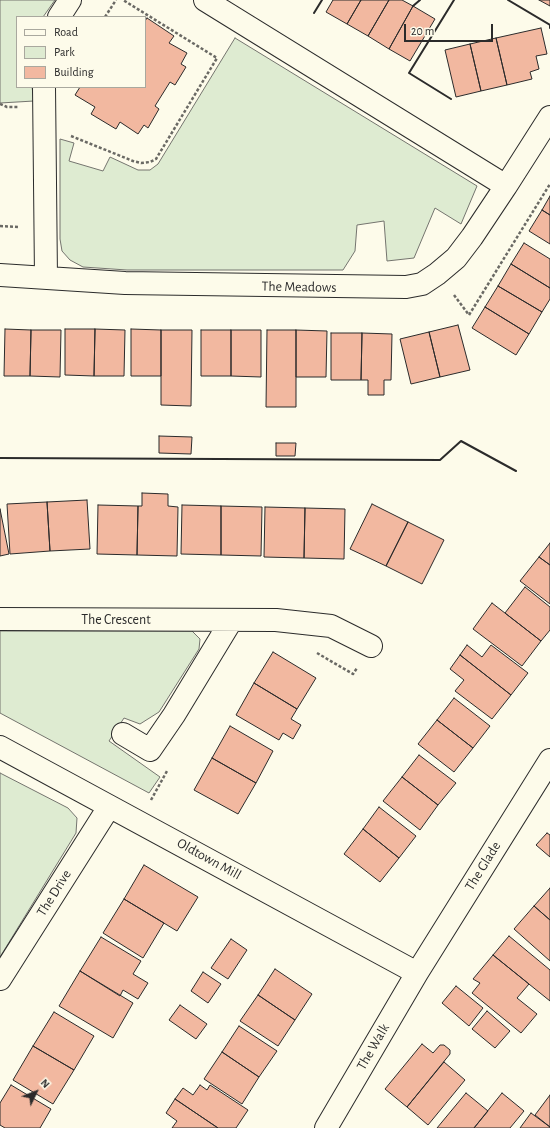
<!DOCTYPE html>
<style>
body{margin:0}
#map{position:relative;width:550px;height:1128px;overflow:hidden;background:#fdfbea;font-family:"Alegreya Sans",sans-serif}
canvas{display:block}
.legend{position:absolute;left:16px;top:16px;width:130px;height:72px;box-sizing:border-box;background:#fdfbea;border:1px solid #a9a89e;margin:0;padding:5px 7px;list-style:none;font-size:12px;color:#2b2b2b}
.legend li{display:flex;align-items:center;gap:8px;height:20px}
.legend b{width:20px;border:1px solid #a9a89e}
.north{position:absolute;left:16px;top:1072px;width:40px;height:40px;-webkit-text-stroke:3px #fdfbea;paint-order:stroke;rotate:47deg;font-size:11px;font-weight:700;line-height:16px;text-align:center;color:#2b2b2b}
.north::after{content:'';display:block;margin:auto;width:14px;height:18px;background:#2b2b2b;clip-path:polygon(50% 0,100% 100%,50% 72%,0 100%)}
.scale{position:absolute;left:404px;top:24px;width:89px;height:18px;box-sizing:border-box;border:2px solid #2b2b2b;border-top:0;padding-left:5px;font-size:12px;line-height:14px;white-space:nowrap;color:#2b2b2b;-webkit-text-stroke:3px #fdfbea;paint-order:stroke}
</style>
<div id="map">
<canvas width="550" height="1128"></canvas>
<ul class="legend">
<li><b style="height:5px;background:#fdfbea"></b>Road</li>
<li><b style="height:11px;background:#deebd1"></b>Park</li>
<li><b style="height:11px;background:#f2b8a0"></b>Building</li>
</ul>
<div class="north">N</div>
<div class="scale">20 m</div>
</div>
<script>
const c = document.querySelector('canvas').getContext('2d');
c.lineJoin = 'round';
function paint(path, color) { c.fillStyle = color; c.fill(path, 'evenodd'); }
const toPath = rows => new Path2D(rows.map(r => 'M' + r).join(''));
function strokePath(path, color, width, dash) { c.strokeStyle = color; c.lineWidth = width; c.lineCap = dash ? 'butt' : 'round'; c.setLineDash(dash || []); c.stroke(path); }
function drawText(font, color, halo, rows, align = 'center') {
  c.font = font + ' "Alegreya Sans",sans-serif'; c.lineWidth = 3; c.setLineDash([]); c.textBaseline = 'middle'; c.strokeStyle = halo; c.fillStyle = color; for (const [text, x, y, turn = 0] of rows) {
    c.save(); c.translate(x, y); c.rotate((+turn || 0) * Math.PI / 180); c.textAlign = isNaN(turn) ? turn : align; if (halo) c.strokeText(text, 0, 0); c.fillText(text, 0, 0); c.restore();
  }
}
const green = toPath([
 [0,0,55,0,43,17,17,17,17,87,32,87,34,101,0,103,0,0],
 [235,38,477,186,461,224,435,208,414,258,387,261,384,221,357,225,355,251,343,270,127,270,83,267,70,260,62,251,60,239,60,139,74,143,69,161,103,171,110,157,138,170,150,170,158,164,235,38],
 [0,631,192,631,200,639,199,649,159,712,140,724,124,718,109,741,160,777,149,793,0,713,0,631],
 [0,773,68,808,77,818,76,833,0,957,0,773]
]);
const building = toPath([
 [333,0,361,0,347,24,326,12,333,0],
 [361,0,389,0,368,36,347,24,361,0],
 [389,0,402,0,413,6,389,49,368,36,389,0],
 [539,0,550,0,550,6,539,0],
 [413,6,435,19,410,61,389,49,413,6],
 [147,18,174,36,169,43,187,53,181,64,186,67,175,85,170,82,155,106,159,109,148,128,144,125,138,134,120,122,116,129,91,114,95,107,75,95,80,87,145,87,145,21,147,18],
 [541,28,547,54,536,56,539,69,530,72,532,79,507,85,496,38,541,28],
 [496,38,507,85,481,91,470,44,496,38],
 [470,44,481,91,456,97,445,50,470,44],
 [550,196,550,215,542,210,550,196],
 [542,210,550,215,550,244,529,231,542,210],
 [524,243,550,259,550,288,511,264,524,243],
 [511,264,550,288,550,299,542,312,498,286,511,264],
 [498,286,542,312,529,334,485,307,498,286],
 [485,307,529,334,516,355,472,328,485,307],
 [458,325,470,370,440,377,429,332,458,325],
 [5,329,31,330,30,376,4,376,5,329],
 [65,329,95,329,94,376,65,375,65,329],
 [95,329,125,330,124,376,94,376,95,329],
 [131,329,161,330,161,376,131,376,131,329],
 [31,330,61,330,60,377,30,376,31,330],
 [161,330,192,330,191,406,161,405,161,330],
 [201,330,231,330,231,376,201,376,201,330],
 [231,330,261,330,261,377,231,376,231,330],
 [267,330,296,330,296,407,266,407,267,330],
 [296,330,327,331,326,377,296,377,296,330],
 [429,332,440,377,411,384,400,339,429,332],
 [331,333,362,333,361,380,331,380,331,333],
 [362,333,392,334,391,380,384,380,384,395,368,395,368,380,361,380,362,333],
 [159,436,192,437,191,454,159,453,159,436],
 [276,443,296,443,295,456,276,456,276,443],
 [142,493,168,494,168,506,178,507,177,556,137,555,138,506,142,506,142,493],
 [87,500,90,549,50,551,47,502,87,500],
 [47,502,50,551,10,554,7,504,47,502],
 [372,504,408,522,386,566,350,549,372,504],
 [98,505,138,506,137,555,97,554,98,505],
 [182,505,221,506,221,555,181,554,182,505],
 [221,506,262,507,261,556,221,555,221,506],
 [265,507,305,508,304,558,264,557,265,507],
 [305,508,345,509,344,559,304,558,305,508],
 [0,509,9,554,0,556,0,509],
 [408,522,444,540,422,584,386,566,408,522],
 [550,543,550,565,539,557,550,543],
 [539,557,550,565,550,604,520,581,539,557],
 [525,587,550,607,550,630,541,641,505,613,525,587],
 [492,603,541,641,522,666,473,629,492,603],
 [467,645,482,657,491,645,528,673,511,695,460,655,467,645],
 [273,652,316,678,297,709,254,683,273,652],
 [460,655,511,695,492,719,455,691,464,680,450,669,460,655],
 [254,683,297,709,291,719,301,725,293,739,283,733,279,740,236,715,254,683],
 [454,698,490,726,473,748,437,720,454,698],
 [437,720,473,748,454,772,418,744,437,720],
 [230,726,273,751,256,783,212,758,230,726],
 [419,755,456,783,438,805,402,777,419,755],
 [212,758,256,783,238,814,194,790,212,758],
 [402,777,438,805,420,830,383,801,402,777],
 [379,807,416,836,399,858,363,829,379,807],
 [363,829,399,858,380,882,344,854,363,829],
 [547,833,550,835,550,857,536,845,547,833],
 [144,865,198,897,177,931,124,899,144,865],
 [550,888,550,920,534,906,550,888],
 [124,899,164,923,143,958,103,933,124,899],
 [534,906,550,920,550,961,514,929,534,906],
 [509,936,550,970,550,1001,493,955,509,936],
 [101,937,141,961,133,974,148,983,138,999,123,990,120,996,80,971,101,937],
 [231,939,247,950,228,979,211,968,231,939],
 [493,955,529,984,517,998,537,1014,521,1033,472,993,480,983,473,979,493,955],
 [275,969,312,994,295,1020,258,995,275,969],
 [80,971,133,1003,113,1038,59,1006,80,971],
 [203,972,221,984,208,1003,191,991,203,972],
 [456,986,483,1008,469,1026,442,1003,456,986],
 [258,995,295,1020,278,1046,240,1021,258,995],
 [180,1005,207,1024,196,1039,169,1020,180,1005],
 [487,1011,510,1031,495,1048,472,1029,487,1011],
 [54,1012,94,1036,74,1070,33,1046,54,1012],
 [239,1026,277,1051,259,1077,222,1052,239,1026],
 [422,1044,433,1053,440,1045,444,1045,450,1050,450,1054,407,1107,385,1089,422,1044],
 [33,1046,74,1070,53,1104,13,1080,33,1046],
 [222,1052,259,1077,242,1104,204,1079,222,1052],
 [444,1062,465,1080,428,1125,407,1107,444,1062],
 [11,1085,51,1109,40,1128,5,1128,0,1125,0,1103,11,1085],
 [200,1085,207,1090,210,1085,248,1110,236,1128,218,1128,175,1099,183,1088,193,1095,200,1085],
 [466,1093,488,1111,474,1128,437,1128,466,1093],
 [502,1093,524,1111,510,1128,474,1128,502,1093],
 [550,1095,550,1127,535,1115,550,1095],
 [175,1099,218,1128,172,1128,177,1121,166,1113,175,1099],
 [531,1113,550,1127,550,1128,520,1128,531,1113]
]);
const path = toPath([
 [105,17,116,0],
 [0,104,7,107,19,107],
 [71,136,133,161,141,163,150,162,156,159,217,58,123,0],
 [0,226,19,227],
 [454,295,469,315,550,184],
 [317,653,353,674,357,668],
 [151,800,167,771]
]);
const minor = toPath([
 [205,0,506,186,550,117],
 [59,17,70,0],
 [44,87,46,278],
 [0,275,125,283,406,287,422,284,437,274,456,258,472,237,506,186],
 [0,619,276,620,331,626,371,646],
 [123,734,150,750,174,715,231,621],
 [0,747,417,973],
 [0,979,109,807],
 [326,1128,417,973,550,760]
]);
const wall = toPath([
 [508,0,550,25,550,28],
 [413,6,420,0],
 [314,13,322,0],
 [451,99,409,73,454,0],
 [0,458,440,460,461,441,516,471]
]);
const streetNames = [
 ["The Meadows",299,287,1],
 ["The Crescent",116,620],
 ["Oldtown Mill",209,859,29],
 ["The Glade",483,866,-58],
 ["The Drive",54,893,-58],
 ["The Walk",373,1047,-60]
];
paint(green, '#deebd1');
strokePath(green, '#74746e', 1);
paint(building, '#f2b8a0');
strokePath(building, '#2b2b2b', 1);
strokePath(minor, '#2b2b2b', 24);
strokePath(path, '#6a6964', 2.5, [3, 2]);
strokePath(minor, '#fdfbea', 22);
strokePath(wall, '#2b2b2b', 2);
drawText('14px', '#2b2b2b', '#fdfbea', streetNames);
</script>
